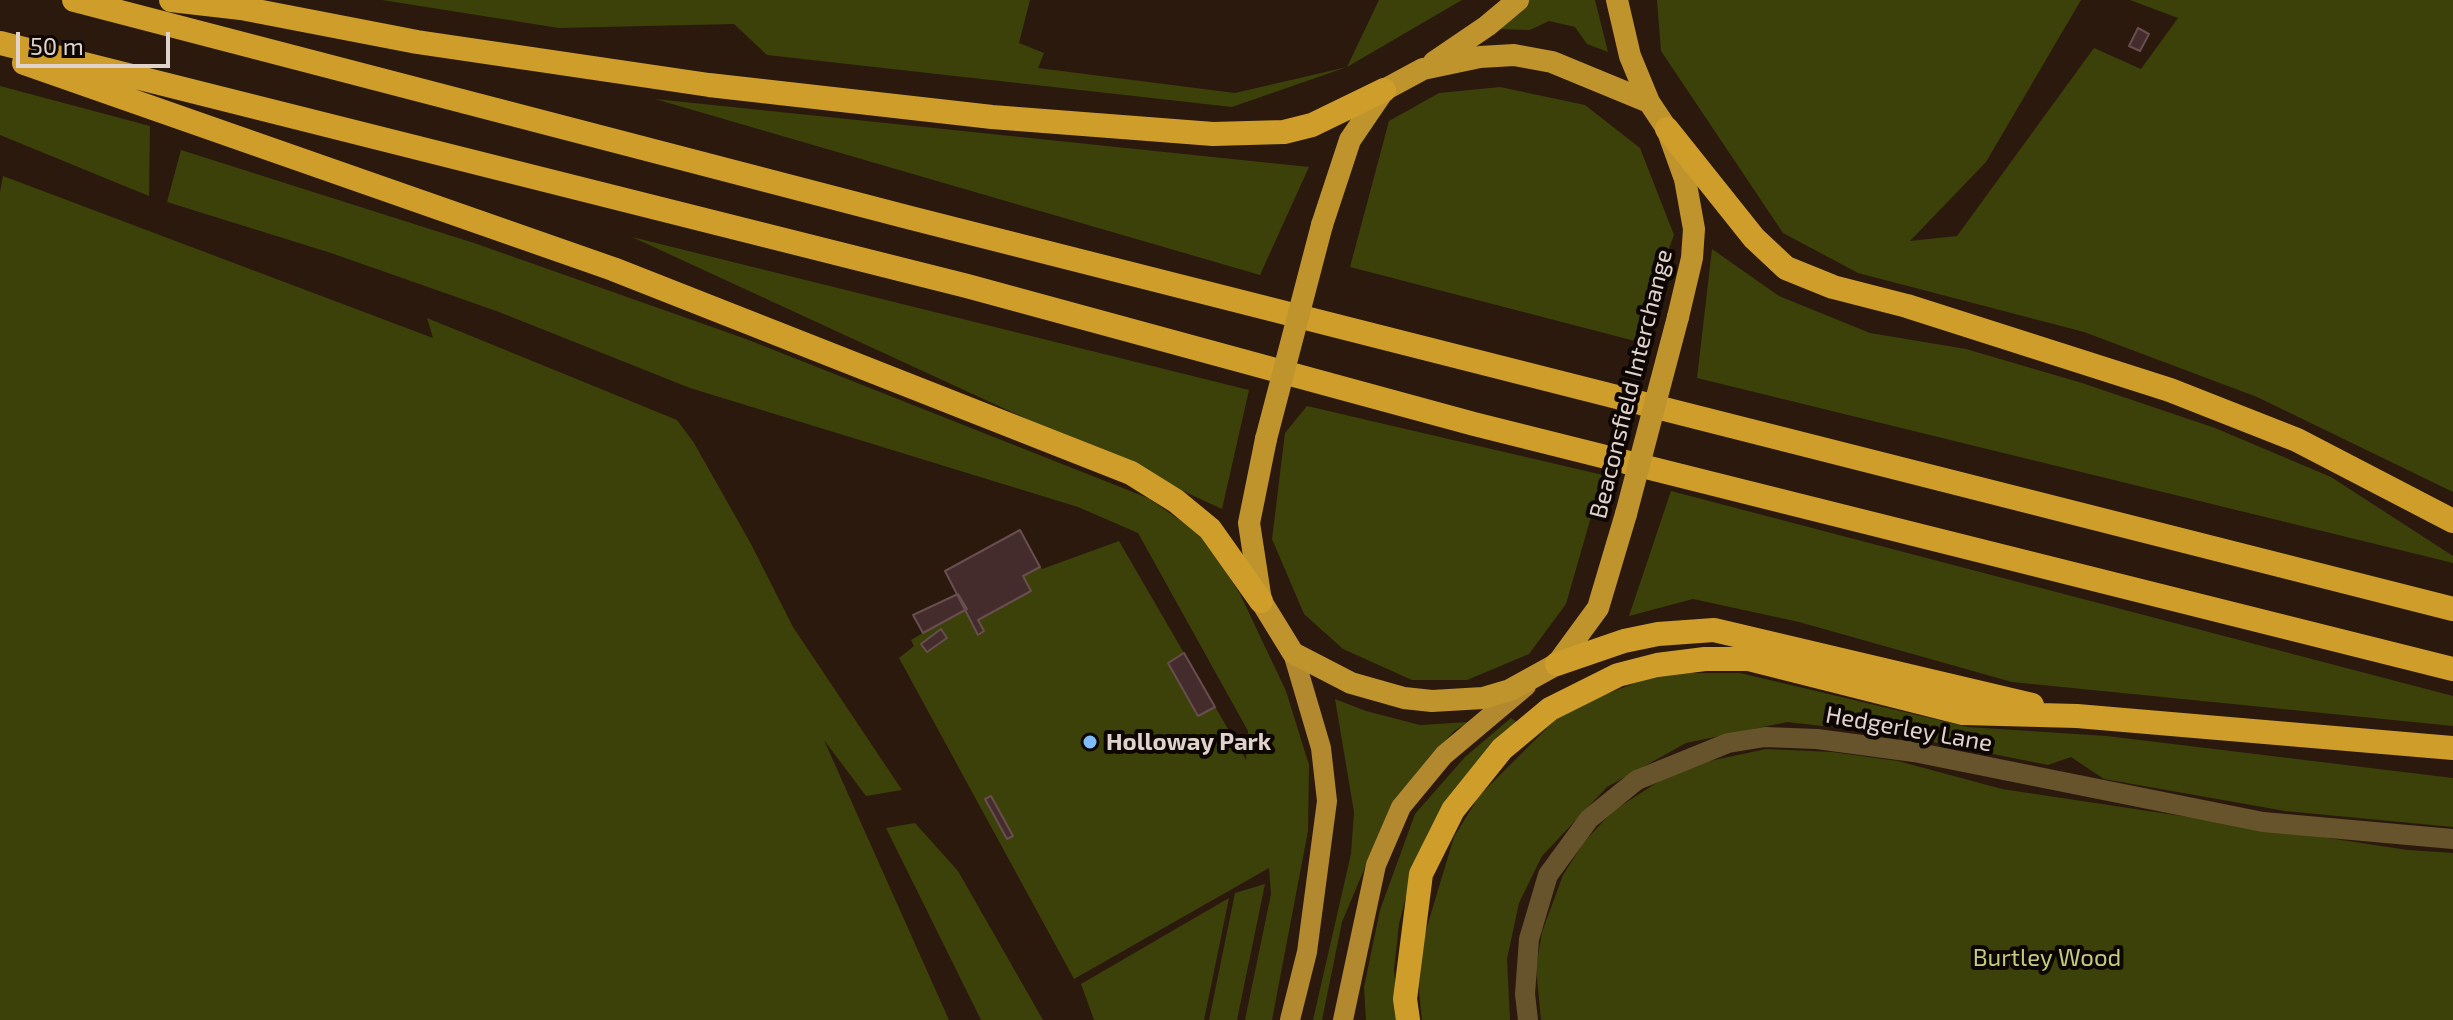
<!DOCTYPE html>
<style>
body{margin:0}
#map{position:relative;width:2453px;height:1020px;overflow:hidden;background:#2b190e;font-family:"Exo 2",sans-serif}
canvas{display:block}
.scale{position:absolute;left:16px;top:32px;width:154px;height:36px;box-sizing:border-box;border:4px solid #e0d3cc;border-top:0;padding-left:10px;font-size:24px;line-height:28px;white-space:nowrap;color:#e0d3cc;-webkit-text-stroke:6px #0d0603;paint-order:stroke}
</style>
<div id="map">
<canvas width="2453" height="1020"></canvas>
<div class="scale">50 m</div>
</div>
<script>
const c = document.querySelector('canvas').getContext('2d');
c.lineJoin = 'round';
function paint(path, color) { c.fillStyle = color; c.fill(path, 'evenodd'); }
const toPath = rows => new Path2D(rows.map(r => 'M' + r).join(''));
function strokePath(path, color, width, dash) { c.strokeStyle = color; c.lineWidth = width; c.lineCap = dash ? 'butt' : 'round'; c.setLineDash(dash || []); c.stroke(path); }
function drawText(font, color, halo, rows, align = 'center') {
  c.font = font + ' "Exo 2",sans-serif'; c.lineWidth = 8; c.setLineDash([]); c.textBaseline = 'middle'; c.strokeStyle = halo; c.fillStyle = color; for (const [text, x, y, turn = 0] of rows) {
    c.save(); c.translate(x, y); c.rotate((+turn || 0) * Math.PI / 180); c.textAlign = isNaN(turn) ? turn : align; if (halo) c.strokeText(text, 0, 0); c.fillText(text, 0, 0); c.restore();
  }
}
const green = toPath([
 [382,0,1030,0,1019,43,1044,53,1038,68,1235,93,1347,67,1379,0,1462,0,1347,67,1232,107,767,55,734,24,559,28],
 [1526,0,1595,0,1608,52,1587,44,1575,27,1549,21,1530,30,1494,29],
 [1657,0,2081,0,1986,162,1910,241,1957,236,2094,48,2141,69,2178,18,2130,0,2453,0,2453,492,2257,397,2084,332,1858,273,1783,233,1661,51],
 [0,86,150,126,149,196,0,135],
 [1500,87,1585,105,1640,148,1674,235,1635,341,1350,267,1389,121,1439,93],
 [655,99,1309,167,1260,275],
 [181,150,477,244,746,339,1148,498,1203,536,1240,594,1286,691,1309,765,1308,831,1272,1020,1245,1020,1271,894,1269,868,1074,979,899,658,914,646,911,640,923,633,913,615,958,594,945,571,1020,530,1042,569,1119,541,1246,760,1248,731,1138,533,1078,507,690,388,499,312,331,253,167,202],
 [3,176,433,338,427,318,677,420,694,443,751,544,793,627,902,790,866,796,824,740,949,1020,0,1020,0,192],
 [632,237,1249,390,1222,509],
 [1712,249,1779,296,1870,333,1966,349,2082,383,2215,428,2331,477,2453,556,2453,563,1697,378],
 [1307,406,1603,475,1566,604,1529,654,1467,680,1412,680,1343,649,1304,614,1272,539,1285,433],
 [1671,491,2453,696,2453,726,2012,682,1799,622,1693,599,1629,616],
 [1662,673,1740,673,1968,727,2107,736,2453,778,2453,827,2285,811,2104,779,2071,757,2048,765,1893,734,1787,722,1686,743,1607,787,1542,856,1519,903,1507,959,1510,1020,1422,1020,1419,992,1423,940,1454,837,1479,796,1555,720,1598,697],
 [1335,699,1366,711,1420,725,1469,722,1454,731,1392,803,1342,922,1322,1020,1313,1020,1351,854,1354,812],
 [1511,718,1518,723,1456,789,1428,833,1411,877,1399,924,1394,970,1398,1020,1366,1020,1364,987,1380,910,1415,814,1465,757],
 [1766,749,1832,752,1898,761,2002,789,2408,850,2453,853,2453,1020,1541,1020,1536,968,1542,932,1563,875,1584,842,1613,811,1681,767],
 [915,823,958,871,1043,1020,981,1020,886,828],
 [1265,884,1237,1020,1209,1020,1235,893],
 [1229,898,1204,1020,1094,1020,1081,984]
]);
const building = toPath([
 [2138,28,2149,34,2140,51,2129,46,2138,28],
 [1020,530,1040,567,1023,576,1031,591,978,620,984,631,978,635,945,571,1020,530],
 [958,594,967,609,923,633,913,615,958,594],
 [941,629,947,638,927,652,921,644,941,629],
 [1184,653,1215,707,1198,716,1168,663,1184,653],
 [991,796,1013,836,1007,839,985,799,991,796]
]);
const tertiary = toPath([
 [1528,1020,1525,994,1529,939,1548,875,1589,819,1637,780,1728,743,1765,737,1817,739,1914,752,2263,822,2453,839]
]);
const primary = toPath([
 [1290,1020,1307,952,1327,801,1321,748,1293,653],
 [1343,1020,1376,865,1401,807,1444,755,1526,686]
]);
const trunk = toPath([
 [1617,0,1630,56,1649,102],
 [1434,62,1487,26,1518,0],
 [1322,225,1350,140,1384,90,1423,69,1480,57,1514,55,1552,62,1649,102,1667,129,1685,179,1694,229,1692,258,1678,317],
 [1266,439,1249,523,1261,601,1293,653,1351,683,1404,698,1432,701,1483,698,1510,690,1557,664,1598,608,1626,514]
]);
const motorway = toPath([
 [74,0,911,218,2453,609],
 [171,0,241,8,417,42,709,85,992,117,1213,134,1284,132,1312,125,1384,90],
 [0,43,967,286,1474,424,2453,669],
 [24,63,613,269,1131,473,1176,501,1210,529,1261,601],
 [1667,129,1754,238,1786,268,1833,287,1907,306,2170,390,2297,440,2453,521],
 [1557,664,1624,641,1658,634,1714,630,2032,705],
 [1408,1020,1405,999,1421,874,1453,810,1502,749,1550,709,1618,675,1657,665,1705,659,1749,659,1963,713,2077,716,2453,748]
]);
const trunkBridge = toPath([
 [1266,439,1322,225],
 [1626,514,1678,317]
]);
const markers = [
 [1090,742,8,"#7ebdf9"]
];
const streetNames = [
 ["Beaconsfield Interchange",1631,384,-76],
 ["Hedgerley Lane",1909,729,10]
];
const poiNames = [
 ["Holloway Park",1106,742]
];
const parkNames = [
 ["Burtley Wood",2047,958]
];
paint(green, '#3b4109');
paint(building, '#442c2d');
strokePath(building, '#684e4e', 2);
strokePath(tertiary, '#67542d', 20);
strokePath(primary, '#b2892e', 20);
strokePath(trunk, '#c0942c', 22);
strokePath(motorway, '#cf9e2a', 24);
strokePath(trunkBridge, '#c0942c', 22);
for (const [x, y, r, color] of markers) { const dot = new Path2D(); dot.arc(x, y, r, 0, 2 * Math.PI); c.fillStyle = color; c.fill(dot); strokePath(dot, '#0d0603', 3); }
drawText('24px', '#e0d3cc', '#0d0603', streetNames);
drawText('bold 24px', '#e0d3cc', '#0d0603', poiNames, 'left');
drawText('24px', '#c1cd7c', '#0d0603', parkNames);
</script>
